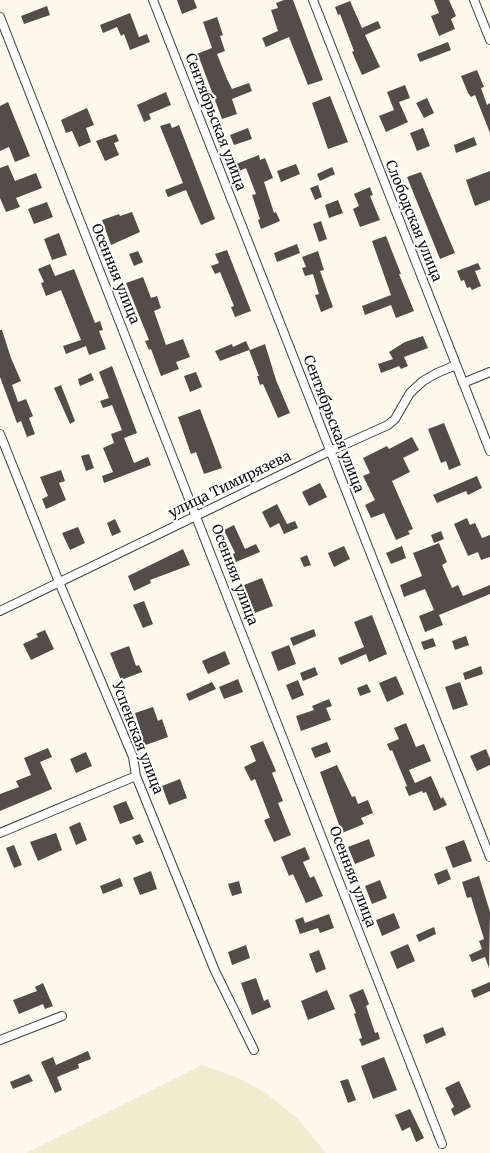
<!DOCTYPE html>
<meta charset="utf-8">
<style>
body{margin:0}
canvas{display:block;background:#fdf9ed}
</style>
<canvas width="490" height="1153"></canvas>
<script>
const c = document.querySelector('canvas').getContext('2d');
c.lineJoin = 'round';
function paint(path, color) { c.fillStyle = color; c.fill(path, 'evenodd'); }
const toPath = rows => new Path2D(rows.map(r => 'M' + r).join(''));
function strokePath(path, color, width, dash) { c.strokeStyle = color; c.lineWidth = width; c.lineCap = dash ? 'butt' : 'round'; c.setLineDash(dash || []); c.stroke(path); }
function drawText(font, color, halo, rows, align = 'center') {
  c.font = font + ' Merriweather,serif'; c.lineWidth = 4; c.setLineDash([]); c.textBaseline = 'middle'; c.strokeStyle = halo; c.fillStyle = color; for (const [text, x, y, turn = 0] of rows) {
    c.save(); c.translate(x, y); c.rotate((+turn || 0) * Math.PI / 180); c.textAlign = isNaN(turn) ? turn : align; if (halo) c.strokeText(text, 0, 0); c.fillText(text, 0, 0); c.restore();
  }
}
const farmland = toPath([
 [202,1065,238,1078,266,1093,297,1118,326,1153,26,1153]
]);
const building = toPath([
 [177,0,194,0,197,8,182,14],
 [284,0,293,0,323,80,308,85,289,37,266,47,262,38,278,31,271,10,278,8,276,3],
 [434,0,449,0,456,16,451,19,455,29,439,36,431,16,439,13],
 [350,1,362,28,378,21,381,28,365,35,380,67,362,75,352,52,354,51,340,14,338,15,335,7],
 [47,6,50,15,24,24,21,16],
 [130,13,139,37,147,34,150,42,130,50,124,34,121,36,117,27,103,33,100,25],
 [217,17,223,35,220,36,225,51,217,54,227,79,232,89,249,83,252,91,232,99,237,114,222,119,200,60,197,62,194,55,212,48,203,22],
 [448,42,451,50,420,62,417,54],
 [477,70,484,87,481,88,487,105,490,103,490,133,475,95,471,97,468,93,461,76],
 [405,85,410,98,399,102,408,122,386,132,379,116,394,110,387,92],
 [166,92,171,105,149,114,151,119,144,122,137,105],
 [330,96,348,142,328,149,312,103],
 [427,98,434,113,424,118,416,103],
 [8,102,30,156,15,162,9,147,0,151,0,106],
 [87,108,94,125,86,128,91,142,79,147,72,131,66,133,61,120],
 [170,123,172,128,179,125,215,219,201,225,186,190,168,197,165,190,183,183,160,126],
 [248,128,252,139,234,145,230,135],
 [423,128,430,146,417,151,410,133],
 [116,134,119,141,114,143,119,155,105,161,96,141],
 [474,137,477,145,456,153,454,145],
 [259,155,260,160,265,158,273,178,264,182,274,213,276,212,280,221,261,229,258,220,260,219,252,195,256,194,246,168,239,171,236,164],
 [296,164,300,174,281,182,277,171],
 [8,165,15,181,36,173,42,188,16,198,20,207,6,212,0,198,0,168],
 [332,167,335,174,320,181,317,174],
 [490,171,490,200,475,206,466,180],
 [421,172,455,253,440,259,407,177],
 [318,185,322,197,315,200,310,188],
 [370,187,373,195,370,196,380,220,360,227,353,209,359,206,354,194],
 [338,200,343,213,329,218,325,205],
 [47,202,53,217,34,224,28,209],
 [132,212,140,232,111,245,102,220,119,214,120,216],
 [321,221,327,239,319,242,313,224],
 [59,233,67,255,52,260,44,239],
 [386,236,401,274,399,274,414,311,396,318,391,305,365,315,362,306,391,295,372,241],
 [297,244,300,253,277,262,274,253],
 [227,250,251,311,235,317,231,307,234,306,220,272,215,274,211,266,219,263,215,254],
 [138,251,143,262,134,266,129,254],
 [318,251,324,270,320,271,333,307,321,312,315,295,319,294,313,274,305,276,302,268,306,267,302,257],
 [478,263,481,269,475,271,481,286,472,290,470,287,467,288,464,280,461,281,457,271],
 [50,264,55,276,74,269,95,323,100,321,103,330,99,331,106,349,89,355,86,346,66,354,63,346,81,340,61,290,46,296,41,283,44,282,38,269],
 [143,277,151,298,157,296,161,308,154,311,166,345,183,339,190,357,176,362,179,369,161,376,151,349,149,350,145,341,149,340,126,283],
 [0,330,2,330,11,358,21,381,12,385,18,402,26,399,33,416,29,418,35,434,27,437,21,421,17,423,0,377],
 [423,336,428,348,404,357,408,366,401,369,399,366,381,373,378,364,393,359,389,352,405,342],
 [246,341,250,350,265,344,276,380,290,413,278,418,263,384,260,385,257,376,259,376,249,350,220,361,215,351,232,344,233,347],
 [112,366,137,433,124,438,134,463,148,457,151,465,104,483,102,476,113,472,103,448,114,443,111,434,122,430,112,405,103,408,100,401,109,398,99,372],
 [196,372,202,387,190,392,184,376],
 [91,373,94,380,80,386,78,379],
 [61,385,75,421,70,424,54,388],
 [200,409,222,468,204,474,196,452,191,454,178,417],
 [444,423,461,465,449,470,446,461,441,463,428,429],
 [412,437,419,450,403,458,410,472,392,481,413,529,408,531,410,534,396,540,384,513,371,518,365,505,375,500,363,476,370,473,363,458,387,446,389,449],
 [89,454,94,468,86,471,81,456],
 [61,470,65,481,59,483,66,500,46,509,42,499,48,496,40,477],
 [477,476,482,488,468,495,466,491,437,503,433,495],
 [320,483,327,497,309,506,302,492],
 [277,504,287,524,295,521,298,528,284,534,279,523,270,528,262,512],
 [467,518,470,525,475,523,482,538,490,535,490,557,481,560,478,552,468,556,454,524],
 [115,519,121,532,112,536,107,523],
 [234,525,245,549,256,544,260,552,236,562,233,554,235,553,224,530],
 [78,527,85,543,70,550,62,533],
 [441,531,444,539,434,543,431,535],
 [439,543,447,562,442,565,452,588,458,585,463,596,490,585,490,594,439,615,443,625,425,632,419,616,434,610,425,589,404,597,400,585,422,576,413,553],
 [344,546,350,559,334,567,328,553],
 [402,546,406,558,391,564,386,553],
 [183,549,190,565,150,580,151,583,134,591,128,576],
 [307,555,311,565,304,567,300,558],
 [262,578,273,606,255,613,244,585],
 [144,601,153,624,143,628,133,605],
 [372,615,387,654,369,662,366,654,341,665,338,658,364,647,354,622],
 [314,629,316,636,293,646,290,638],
 [45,630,54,649,31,660,23,644,38,637,36,634],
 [466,636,469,645,455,650,452,641],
 [433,638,436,646,424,650,421,642],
 [289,645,296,664,278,671,271,652],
 [129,646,136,666,139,665,142,672,121,680,110,653],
 [225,651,230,664,208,674,202,661],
 [481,666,483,674,465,680,463,673],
 [315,667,318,675,303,681,300,673],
 [396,676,404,694,387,702,379,683],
 [238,679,243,692,224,699,219,687],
 [298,680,304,695,292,700,286,685],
 [212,682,216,689,189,701,186,694],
 [460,682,468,705,453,710,445,687],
 [367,684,371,692,360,696,357,688],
 [329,699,332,706,326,708,331,720,301,731,296,716,314,710,312,706],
 [153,707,158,721,162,719,168,737,143,746,141,739,143,738,135,713],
 [406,723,416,747,424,744,431,761,409,770,415,783,431,776,441,799,443,797,447,805,434,811,426,792,423,793,422,791,409,796,405,787,407,786,392,750,390,751,387,744,399,739,394,728],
 [263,741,276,771,272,773,283,801,278,803,291,835,274,842,264,820,270,818,255,779,251,781,244,767,256,761,250,746],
 [327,742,331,752,315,758,311,748],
 [48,748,52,757,40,762,52,789,0,811,0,794,19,787,16,781,31,775,24,758],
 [486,749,490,759,490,765,477,771,470,756],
 [86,752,92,766,76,773,70,759],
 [337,765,352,797,355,796,358,804,368,800,373,813,361,818,364,824,342,833,320,772],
 [180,779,187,798,169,805,162,786],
 [126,801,134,819,120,824,113,806],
 [80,822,87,840,76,845,69,827],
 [56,833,62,850,38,861,30,842],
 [140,834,144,842,136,845,132,837],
 [369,839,375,856,355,864,348,847],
 [464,840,472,861,453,868,445,847],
 [14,845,22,865,14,868,6,848],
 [305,847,310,859,303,862,310,878,314,876,323,896,306,903,293,874,289,876,281,857],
 [447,869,451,879,438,885,434,874],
 [151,871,157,889,140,895,133,878],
 [479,876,490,912,489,968,485,957,472,962,469,955,482,949,479,941,484,939,471,897,467,898,462,882],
 [120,878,123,886,103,894,100,886],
 [380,880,387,898,372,904,365,886],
 [239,881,242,893,232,896,228,884],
 [394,913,400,928,382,936,376,920],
 [329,914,334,928,320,933,318,928,300,934,295,920,303,917,305,923],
 [434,927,436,934,419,942,416,935],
 [408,944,415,961,397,969,390,952],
 [246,945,250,958,232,965,228,952],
 [319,950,326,969,316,973,309,954],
 [256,978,264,1001,268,999,271,1007,252,1015,241,983],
 [490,982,490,991,474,998,471,990],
 [43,983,53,1006,45,1009,43,1004,19,1014,13,1000,37,991,35,987],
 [363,989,369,1004,366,1006,375,1033,378,1032,380,1039,362,1046,359,1039,362,1038,354,1014,356,1013,349,995],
 [327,990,335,1009,308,1020,301,1001],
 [443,1027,446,1035,426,1044,423,1035],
 [88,1051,91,1059,78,1064,79,1068,57,1077,62,1090,55,1093,41,1062,53,1057,56,1065],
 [384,1057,397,1090,373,1099,361,1066],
 [29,1074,33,1081,13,1089,10,1082],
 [348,1079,356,1100,348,1103,340,1081],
 [459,1081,471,1107,454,1116,451,1109,454,1107,445,1088],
 [410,1109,424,1138,416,1142,410,1127,402,1131,395,1115]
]);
const street = toPath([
 [153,0,490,857],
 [313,0,490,451],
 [474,0,490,40],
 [0,17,442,1144],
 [463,383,490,372],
 [0,434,59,582,133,757,136,776,215,971,254,1050],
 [0,611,330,451,388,425,395,419,410,393,423,381,437,373,456,365],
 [0,833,136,776],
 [0,1040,62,1016]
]);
const streetNames = [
 ["Сентябрьская улица",215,122,69],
 ["Слободская улица",413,221,68],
 ["Осенняя улица",115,274,68],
 ["Сентябрьская улица",333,424,69],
 ["улица Тимирязева",230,485,-26],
 ["Осенняя улица",234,575,69],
 ["Успенская улица",137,738,69],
 ["Осенняя улица",352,877,69]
];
paint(farmland, '#f0ecd0');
paint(building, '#534d4a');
strokePath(street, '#3f3f3f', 10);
strokePath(street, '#fff', 8);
drawText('14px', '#0c0c0c', '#fff', streetNames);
</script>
